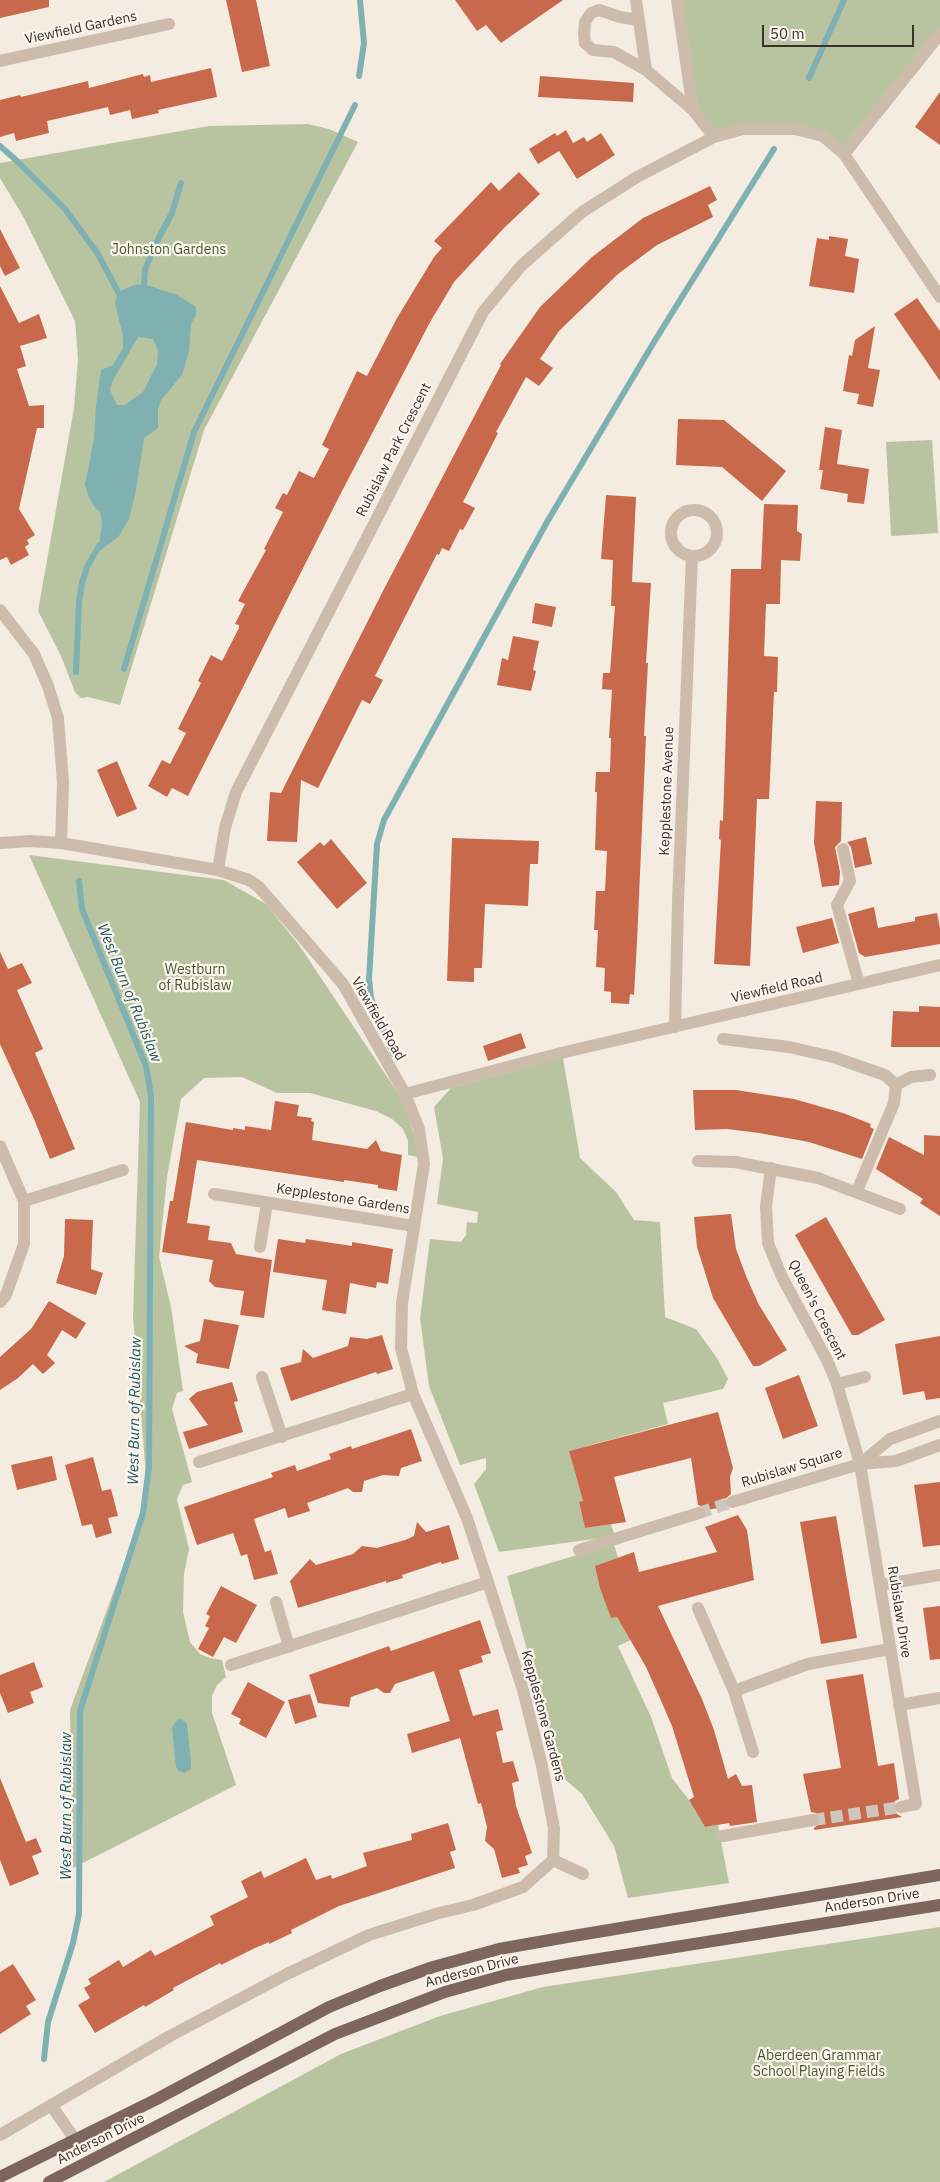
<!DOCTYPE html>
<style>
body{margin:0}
#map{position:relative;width:940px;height:2182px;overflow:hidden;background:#f4ebe1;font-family:"IBM Plex Sans",sans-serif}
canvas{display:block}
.scale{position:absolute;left:762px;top:25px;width:152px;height:22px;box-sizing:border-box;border:2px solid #3b302b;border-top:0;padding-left:6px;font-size:15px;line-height:18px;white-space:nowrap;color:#3b302b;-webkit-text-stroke:4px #fbf5ee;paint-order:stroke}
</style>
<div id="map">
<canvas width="940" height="2182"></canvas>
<div class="scale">50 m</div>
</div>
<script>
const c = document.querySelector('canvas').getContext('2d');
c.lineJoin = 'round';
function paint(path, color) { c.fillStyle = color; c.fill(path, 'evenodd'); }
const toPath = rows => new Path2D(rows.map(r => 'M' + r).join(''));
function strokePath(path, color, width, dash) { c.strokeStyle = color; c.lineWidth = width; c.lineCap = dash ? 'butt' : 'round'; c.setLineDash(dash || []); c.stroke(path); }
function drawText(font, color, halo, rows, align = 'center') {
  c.font = font + ' "IBM Plex Sans",sans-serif'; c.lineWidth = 4.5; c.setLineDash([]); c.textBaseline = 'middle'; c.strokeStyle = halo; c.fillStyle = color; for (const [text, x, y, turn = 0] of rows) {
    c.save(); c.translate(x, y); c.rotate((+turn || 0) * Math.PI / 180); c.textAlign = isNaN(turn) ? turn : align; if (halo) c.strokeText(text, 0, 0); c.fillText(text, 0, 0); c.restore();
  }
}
const green = toPath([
 [677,0,940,0,940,34,844,154,823,136,795,129,714,137,693,110],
 [308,124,329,129,358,142,204,430,120,705,88,697,81,698,75,692,61,656,38,611,74,408,78,359,75,321,24,218,0,178,0,163,209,126],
 [932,440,938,533,891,536,886,442],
 [29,855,224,880,266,904,299,945,402,1099,422,1158,408,1155,408,1141,403,1129,392,1119,376,1111,310,1093,277,1093,242,1077,204,1078,181,1099,167,1177,159,1257,171,1307,183,1391,177,1393,172,1409,192,1482,183,1485,177,1499,189,1549,184,1574,183,1612,190,1642,200,1654,210,1658,222,1660,226,1677,217,1685,212,1696,212,1713,236,1785,73,1868,70,1710,137,1528,144,1498,146,1476,133,1317,140,1102],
 [563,1058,580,1158,616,1192,634,1220,660,1222,665,1317,696,1329,717,1358,728,1379,723,1389,663,1403,668,1424,569,1451,583,1501,579,1503,585,1528,611,1524,615,1536,499,1552,474,1484,486,1469,486,1458,460,1465,429,1386,420,1318,430,1239,461,1242,466,1235,467,1222,477,1223,478,1212,437,1204,443,1158,434,1107,451,1088],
 [614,1544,618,1558,596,1566,617,1617,631,1640,618,1646,651,1717,672,1778,689,1800,705,1827,718,1825,729,1883,628,1898,614,1846,582,1794,561,1776,507,1576],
 [940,1927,940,2182,104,2182,341,2054,440,2016,543,1987]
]);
const water = toPath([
 [144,284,177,295,196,307,196,315,191,324,189,351,182,375,161,400,158,409,158,428,144,438,136,490,129,519,119,536,101,550,99,546,102,524,100,511,96,509,89,498,85,485,94,439,96,406,101,370,113,365,123,348,123,337,115,302,118,292,134,285],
 [138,337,153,339,158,351,157,364,143,392,125,405,117,405,110,390,112,382],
 [178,1719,183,1720,187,1724,191,1762,191,1769,184,1773,179,1771,176,1767,172,1727]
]);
const stream = toPath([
 [359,76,364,43,360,0],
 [809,78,844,0],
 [0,146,16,160,65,209,98,254,118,292],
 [144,284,145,270,154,247,172,213,181,183],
 [124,669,194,432,355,105],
 [76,672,79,602,82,583,87,567,99,546],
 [393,1054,371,998,369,979,377,844,384,820,547,522,654,342,774,149],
 [44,2059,48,2022,73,1943,79,1914,80,1711,143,1513,149,1466,151,1095,146,1066,82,909,79,881]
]);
const building = toPath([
 [0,0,49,0,49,7,0,18],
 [226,0,256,0,270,66,242,72],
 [455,0,563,0,501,43,486,25,477,31],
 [211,68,217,97,158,110,159,113,132,119,130,110,110,115,108,107,47,121,49,133,16,141,14,133,0,137,0,100,20,95,21,97,88,81,89,88,143,74,144,77,150,75,151,82],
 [540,76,634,83,633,102,538,97],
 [940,92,940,145,915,127],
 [566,130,573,143,584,137,587,142,601,133,615,155,577,179,559,151,538,164,529,149,555,133,557,136],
 [519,172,540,194,504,228,454,282,429,324,340,495,188,796,172,788,167,797,148,786,162,760,170,764,186,733,178,729,201,683,198,681,211,655,222,661,239,628,239,625,235,624,245,604,238,601,266,550,264,549,283,512,275,508,283,493,287,495,299,471,314,478,329,449,322,445,357,371,367,376,397,318,434,257,442,248,434,241,491,182,499,191],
 [710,186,717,200,708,205,713,217,657,245,618,274,559,331,540,359,553,368,539,386,526,377,496,432,498,433,463,502,475,508,463,530,460,529,449,551,442,548,439,555,437,554,375,676,383,680,370,704,362,700,318,788,301,780,297,842,267,841,270,792,281,793,384,589,501,365,500,364,540,307,592,257,643,218],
 [0,229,20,268,5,276,0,266],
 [829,236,848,239,845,256,859,259,854,293,809,286,817,238,829,240],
 [0,286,19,323,39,314,47,338,20,346,26,366,17,369,29,406,44,405,44,428,37,428,19,509,35,535,27,540,29,544,25,547,29,555,11,565,7,557,0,560],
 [917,298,940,331,940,381,894,314],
 [875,326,868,368,880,370,873,407,857,404,859,394,843,391,849,355,852,356,855,340],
 [678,419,724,420,786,471,762,501,722,467,676,465],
 [825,427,842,430,837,464,869,469,864,504,847,502,848,494,820,489,823,470,819,470],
 [606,495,636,497,632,582,651,583,646,663,648,663,644,736,646,736,637,942,634,995,630,994,629,1004,611,1003,611,992,604,991,605,968,596,967,598,930,594,930,596,891,605,891,607,851,595,850,597,792,595,792,596,772,610,772,611,738,609,738,612,690,602,689,603,673,610,673,615,606,611,606,613,560,601,559],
 [764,504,798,505,797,531,802,534,800,561,781,560,780,604,766,604,764,656,778,657,777,692,774,692,769,799,757,799,750,966,714,964,721,840,719,839,720,820,723,821,731,569,761,569],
 [535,603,556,607,552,627,532,623],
 [513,636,539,641,533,670,536,671,531,691,497,685,502,658,508,660],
 [117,761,137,809,117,817,97,770],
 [816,801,842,802,841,841,835,847,840,872,839,885,822,887,814,843],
 [866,837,872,864,855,868,851,847,847,842],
 [452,838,539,841,538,864,530,864,528,906,485,904,482,968,474,968,474,982,447,981],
 [331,839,367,883,337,909,297,862,320,842,324,846],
 [874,907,878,928,915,921,915,917,937,913,940,928,940,944,865,957,859,953,848,914],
 [832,918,839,943,803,953,796,927],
 [0,952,8,969,22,963,32,983,17,990,43,1049,35,1053,75,1149,50,1159,34,1119,0,1044],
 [919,1006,940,1007,940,1047,891,1047,893,1011,919,1012],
 [521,1033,526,1048,488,1061,483,1046],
 [693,1090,736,1090,794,1099,843,1113,871,1124,870,1127,874,1129,862,1159,809,1142,759,1133,727,1129,695,1130],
 [275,1101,299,1105,297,1116,312,1118,311,1121,314,1122,312,1140,367,1149,376,1140,381,1151,402,1155,397,1191,378,1188,378,1185,344,1180,344,1182,197,1160,187,1223,210,1226,208,1240,231,1243,236,1254,272,1260,264,1318,240,1315,244,1291,215,1287,209,1281,213,1260,162,1252,170,1201,173,1201,186,1122,233,1130,233,1128,245,1130,245,1126,271,1130],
 [924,1135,940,1136,940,1216,920,1203,923,1199,876,1169,889,1137,924,1155],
 [731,1214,736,1249,746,1276,759,1305,787,1350,759,1366,753,1366,713,1298,697,1247,694,1217],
 [826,1217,885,1320,858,1335,852,1335,795,1235],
 [65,1219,93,1220,91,1269,103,1273,96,1295,56,1283,64,1256],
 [278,1239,305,1243,306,1239,352,1246,352,1242,393,1249,388,1284,377,1282,376,1288,350,1283,346,1314,322,1310,327,1280,273,1272],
 [49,1301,86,1323,76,1339,62,1330,47,1355,55,1363,43,1374,33,1364,18,1378,0,1390,0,1357,31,1329],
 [204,1319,239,1325,229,1369,196,1363,198,1354,184,1346,200,1341],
 [382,1335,393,1369,377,1374,376,1372,291,1401,280,1368,301,1362,303,1349,313,1358,348,1346,350,1337,367,1339],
 [940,1336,940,1398,926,1400,924,1391,903,1395,895,1344],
 [799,1375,818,1426,783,1439,765,1388],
 [232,1382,238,1401,234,1402,243,1432,189,1449,183,1432,208,1425,189,1399,197,1392],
 [718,1412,733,1468,730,1477,731,1494,724,1500,726,1507,706,1510,704,1507,698,1505,691,1458,614,1477,626,1522,585,1528,579,1502,583,1501,569,1451],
 [411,1429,422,1461,401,1468,399,1476,383,1475,364,1481,362,1492,353,1492,348,1488,307,1503,310,1511,288,1518,285,1508,254,1519,265,1552,271,1550,278,1574,254,1580,247,1554,241,1556,233,1533,197,1545,184,1507,273,1477,271,1473,295,1465,297,1471,331,1459,329,1454,351,1446,352,1449],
 [52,1456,57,1480,17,1490,11,1465],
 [93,1457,102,1491,111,1489,118,1516,108,1518,112,1533,96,1538,92,1524,82,1526,65,1465],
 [940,1482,940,1545,923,1547,914,1485],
 [738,1515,747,1530,754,1580,658,1606,702,1699,714,1730,728,1779,736,1774,742,1786,752,1785,757,1822,730,1826,729,1823,705,1827,689,1800,694,1797,672,1726,659,1696,646,1667,617,1617,611,1618,600,1588,595,1566,634,1552,639,1572,717,1552,705,1527],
 [836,1516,857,1638,821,1644,800,1522],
 [417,1522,426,1532,449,1525,459,1559,442,1564,441,1562,402,1575,403,1578,386,1583,386,1581,298,1608,290,1581,310,1559,316,1565,353,1554,362,1546,377,1548,405,1540,414,1536],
 [221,1586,257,1605,236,1643,224,1637,213,1657,198,1649,209,1628,205,1626,210,1616,206,1614],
 [940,1606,940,1659,930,1660,923,1608],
 [480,1620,491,1653,481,1656,483,1662,459,1670,473,1716,498,1709,503,1730,496,1732,503,1763,513,1761,519,1781,512,1783,516,1806,532,1853,525,1856,528,1865,518,1868,520,1873,502,1878,494,1849,485,1841,487,1827,481,1803,478,1804,460,1738,412,1753,407,1734,450,1721,434,1671,395,1684,390,1693,384,1693,377,1688,351,1697,349,1707,318,1703,309,1675,389,1646,391,1651],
 [34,1662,43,1687,30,1692,34,1703,8,1713,0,1693,0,1675],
 [863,1674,878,1766,894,1763,899,1799,895,1801,893,1808,895,1813,902,1817,814,1830,814,1828,820,1823,821,1818,816,1813,811,1812,803,1774,841,1768,826,1680],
 [248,1682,285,1702,266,1738,239,1724,241,1719,231,1714],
 [310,1694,317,1717,295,1724,288,1700],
 [0,1778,26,1842,36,1838,42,1852,32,1856,39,1874,10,1886,0,1860],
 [448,1823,456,1850,450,1852,455,1868,339,1906,291,1930,292,1933,269,1944,269,1942,255,1948,221,1965,220,1963,173,1988,174,1990,145,2007,144,2005,95,2033,78,2005,90,1998,84,1988,91,1984,88,1979,119,1960,123,1967,151,1950,155,1956,214,1925,210,1916,248,1897,241,1881,261,1871,264,1878,306,1858,316,1880,331,1875,332,1879,367,1866,363,1853,412,1840,411,1834],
 [13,1964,36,2000,26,2006,31,2014,0,2034,0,1972]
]);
const minorTunnel = toPath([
 [699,1513,732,1502],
 [813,1820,901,1807]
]);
const minor = toPath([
 [636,0,646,70,693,110],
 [677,0,693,110,714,137,743,129,795,129,823,136,844,154,940,297],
 [638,20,620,17,599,10,591,13,585,22,584,35,585,43,593,50,614,52,646,70],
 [0,61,169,24],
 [844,154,940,34],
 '671 533a23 23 0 1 1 46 0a23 23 0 1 1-46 0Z',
 [0,610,34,654,48,686,58,718,63,783,61,843,218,870,249,880,259,887,343,984,405,1094,565,1052,940,965],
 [0,843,30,841,61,843],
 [843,849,850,881,837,905,859,984],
 [218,870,225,828,236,792,483,312,521,266,582,212,637,177,714,137],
 [675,1027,678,902,692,556],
 [723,1039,789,1047,833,1057,885,1075,896,1085,894,1103,857,1191],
 [896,1085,911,1077,930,1075],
 [0,1146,24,1201,123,1170],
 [698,1161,735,1162,818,1178,900,1209],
 [771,1168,766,1206,768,1243,782,1277,827,1360,837,1384,860,1464,916,1804,901,1807],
 [214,1194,414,1226],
 [260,1247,267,1203],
 [0,1302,6,1295,24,1244,24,1201],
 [262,1377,282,1437],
 [837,1384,865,1377],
 [199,1462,413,1394],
 [860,1464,890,1439,940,1421],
 [732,1502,860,1464,896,1461,940,1445],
 [579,1550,699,1513],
 [880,1585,940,1575],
 [276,1602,289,1647],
 [698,1608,734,1691,753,1752],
 [231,1665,488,1582],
 [734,1691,808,1664,890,1649],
 [899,1705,940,1698],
 [723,1836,813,1820],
 [553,1860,583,1874],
 [51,2105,76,2141],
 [0,2135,170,2036,287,1974,369,1935,439,1913,473,1905,523,1887,553,1860,554,1828,542,1766,523,1690,467,1518,413,1394,401,1348,402,1303,424,1164,419,1129,405,1094]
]);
const major = toPath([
 [0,2177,157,2099,329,2007,380,1986,433,1967,499,1949,567,1937,940,1875],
 [49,2182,335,2034,445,1992,506,1975,568,1964,940,1905]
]);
const streetNames = [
 ["Viewfield Gardens",81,28,-12],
 ["Rubislaw Park Crescent",394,450,-63],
 ["Kepplestone Avenue",667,791,-88],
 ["Viewfield Road",777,988,-13],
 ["Viewfield Road",378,1019,60],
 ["Kepplestone Gardens",343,1199,9],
 ["Queen's Crescent",817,1310,63],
 ["Rubislaw Square",792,1468,-17],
 ["Rubislaw Drive",899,1612,81],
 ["Kepplestone Gardens",543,1716,75],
 ["Anderson Drive",872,1901,-9],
 ["Anderson Drive",472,1971,-15],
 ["Anderson Drive",101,2139,-27]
];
const parkNames = [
 ["Johnston Gardens",169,250],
 ["Westburn",195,970],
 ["of Rubislaw",195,986],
 ["Aberdeen Grammar",819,2056],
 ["School Playing Fields",819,2072]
];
const waterNames = [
 ["West Burn of Rubislaw",129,993,68],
 ["West Burn of Rubislaw",135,1411,-89],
 ["West Burn of Rubislaw",67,1806,-90]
];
paint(green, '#b8c4a0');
paint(water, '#7fb0b2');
strokePath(stream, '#7fb0b2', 6);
paint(building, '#c8694b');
strokePath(minorTunnel, '#cfc6bd', 12, [12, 6]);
strokePath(minor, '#cdbbac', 12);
strokePath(major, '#7d675c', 12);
drawText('14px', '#3b302b', '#fbf5ee', streetNames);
drawText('14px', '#4a5a2e', '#fbf5ee', parkNames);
drawText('italic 15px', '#1f5a5e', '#fbf5ee', waterNames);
</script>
